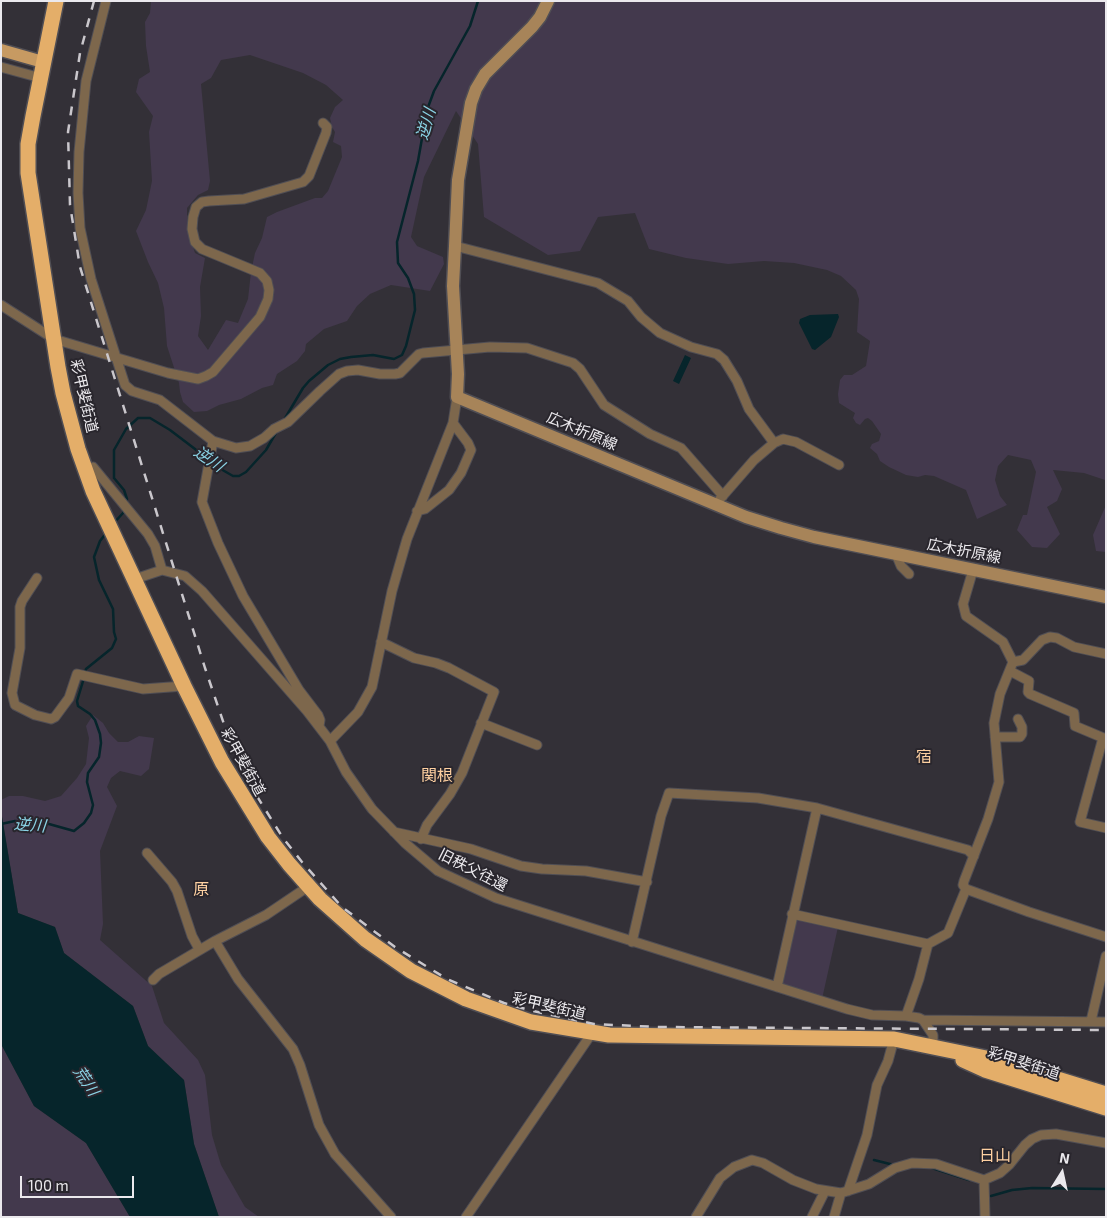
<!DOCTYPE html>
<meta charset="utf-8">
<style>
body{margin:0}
#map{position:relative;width:1107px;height:1218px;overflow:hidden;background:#333037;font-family:"Exo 2",sans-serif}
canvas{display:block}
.frame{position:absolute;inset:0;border:2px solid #ebe9ed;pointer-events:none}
.north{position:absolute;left:1037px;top:1148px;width:50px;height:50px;-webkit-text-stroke:4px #29262d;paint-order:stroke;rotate:10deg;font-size:14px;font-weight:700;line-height:20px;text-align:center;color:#ebe9ed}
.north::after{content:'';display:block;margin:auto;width:18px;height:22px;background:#ebe9ed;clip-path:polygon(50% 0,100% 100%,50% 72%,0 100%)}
.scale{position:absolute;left:20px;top:1176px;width:114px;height:22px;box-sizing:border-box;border:2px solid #ebe9ed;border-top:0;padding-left:6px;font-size:15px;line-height:18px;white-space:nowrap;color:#ebe9ed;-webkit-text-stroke:4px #29262d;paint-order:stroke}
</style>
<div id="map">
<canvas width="1107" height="1218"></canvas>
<div class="frame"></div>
<div class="north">N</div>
<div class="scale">100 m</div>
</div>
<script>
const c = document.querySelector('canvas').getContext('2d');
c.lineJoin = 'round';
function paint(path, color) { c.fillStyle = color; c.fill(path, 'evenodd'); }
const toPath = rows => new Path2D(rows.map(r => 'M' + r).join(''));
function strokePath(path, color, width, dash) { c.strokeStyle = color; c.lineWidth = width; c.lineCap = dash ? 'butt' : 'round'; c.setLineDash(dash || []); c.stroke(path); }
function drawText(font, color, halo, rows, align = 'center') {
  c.font = font + ' "Exo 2","Noto Sans JP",sans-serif'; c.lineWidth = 4; c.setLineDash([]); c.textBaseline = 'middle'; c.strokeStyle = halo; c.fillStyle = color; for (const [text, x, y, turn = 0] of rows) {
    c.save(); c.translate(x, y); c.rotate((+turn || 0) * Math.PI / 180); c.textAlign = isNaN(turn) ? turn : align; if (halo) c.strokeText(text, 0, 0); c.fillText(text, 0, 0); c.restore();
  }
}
const green = toPath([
 [151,1,1106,1,1106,491,1105,480,1084,473,1053,470,1062,489,1057,501,1047,507,1060,534,1047,548,1032,547,1017,530,1023,515,1027,515,1036,472,1031,460,1008,455,998,466,995,480,1000,496,1007,505,977,519,966,490,934,476,925,475,918,477,906,475,889,467,880,461,877,454,870,448,872,444,879,441,881,434,872,421,868,418,865,419,860,425,856,423,853,418,855,413,839,403,838,394,840,380,844,375,852,375,866,366,870,341,857,332,859,299,856,290,841,276,827,270,794,263,764,261,728,264,686,258,649,249,635,213,598,217,580,251,548,255,484,217,478,144,456,111,424,177,411,237,417,246,443,257,444,264,430,291,391,285,370,294,357,306,347,321,324,329,306,344,305,351,297,361,277,374,273,385,262,388,241,399,219,405,207,411,194,412,183,402,180,392,179,383,167,346,164,308,158,283,148,262,136,231,146,210,152,181,149,132,153,116,136,92,139,79,150,72,146,46,145,22,150,13],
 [250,55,303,73,326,85,343,100,335,107,330,118,332,127,335,132,333,142,341,146,342,157,328,191,322,198,315,198,277,212,267,217,262,238,255,253,251,272,248,299,238,323,226,320,208,350,198,336,201,316,200,287,205,258,195,253,187,229,187,208,198,195,208,190,210,181,201,84,211,78,221,60],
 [1106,505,1106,552,1096,551,1093,535],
 [93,715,103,723,109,733,118,742,128,742,139,736,154,738,149,769,141,776,120,771,111,778,107,787,117,806,100,851,103,924,100,940,152,986,164,1023,198,1060,205,1075,212,1135,221,1165,245,1207,259,1217,219,1217,194,1144,184,1080,148,1046,133,1006,64,953,55,927,18,913,1,810,1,800,9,796,23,796,45,801,61,796,77,778,86,764,89,738,86,726],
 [795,917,838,927,822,999,780,984],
 [1,1044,34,1106,86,1143,130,1217,1,1217]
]);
const water = toPath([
 [838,314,839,317,831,337,815,350,812,349,799,323,800,319,810,315],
 [685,355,691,358,679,384,673,381],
 [1,811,18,913,55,927,64,953,133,1006,148,1046,184,1080,194,1144,219,1217,130,1217,86,1143,34,1106,1,1044]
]);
const stream = toPath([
 [284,420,303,388,309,381,328,365,340,359,351,357,373,355,394,359,402,355,406,346,415,310,414,294,408,278,398,263,397,242,418,161,427,110,434,91,470,26,478,1],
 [212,464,233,476,239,476,246,472,266,450,277,431],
 [126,503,127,499,124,490,114,478,114,450,126,429,138,418,150,418,170,430,195,449,208,461],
 [113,524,123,513,125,508],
 [85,673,86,669,112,648,116,639,114,632,113,609,99,580,94,557,100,541,107,532],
 [1,824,15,821,49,824,74,831,84,823,91,813,93,805,87,782,88,773,99,757,101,743,100,734,95,720,90,714,78,706,77,701,84,678],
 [874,1160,894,1165],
 [932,1168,969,1180],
 [991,1196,1012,1190,1032,1188,1106,1189]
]);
const street = toPath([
 [106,1,86,81,79,152,78,193,80,228,91,279,125,385,132,391,160,400,213,441,202,502,218,543,243,596,299,690,318,715,320,720,319,726],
 [1,67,41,78],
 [455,246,598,283,628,301,641,317,660,333,691,347,717,354,724,360,737,381,749,409,774,443],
 [1,305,54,339,168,373,198,379,206,376,213,372,260,317,268,299,269,290,267,281,260,273,202,249,195,242,192,229,193,217,196,207,202,202,209,201,244,199,303,182,309,176,326,133,327,127,323,123],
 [213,441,236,448,250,446,264,438,274,429,288,422,320,391,339,374,347,371,358,370,380,374,395,374,400,373,419,354,423,353,490,347,527,348,573,363,580,369,604,405,650,434,681,448,723,496],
 [93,467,148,534,155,546,162,570],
 [720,499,754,460,774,443,783,439,796,442,839,465],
 [417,511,425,509,449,490,461,473,471,450,468,443,453,423],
 [896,554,901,566,909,574],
 [973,570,963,604,966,616,1003,642,1013,662],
 [37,578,22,601,20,607,20,648,12,693,15,705,35,715,51,719,55,717,69,698,77,674,143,689,184,686],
 [135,579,162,570,185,576,202,591,307,711,330,741,346,772,372,809,405,843,438,871,496,898,847,1009,872,1015,906,1016,919,1018,923,1020,933,1035,933,1048],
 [381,642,414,658,436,663,449,668,494,692,462,773,450,794,427,825,421,839],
 [1013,662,1023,660,1042,640,1050,637,1057,638,1074,647,1106,654],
 [1010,671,1029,681,1028,692,1030,694,1074,713,1075,726,1106,739],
 [481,723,537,745],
 [995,737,1020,737,1022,734,1022,727,1018,719],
 [1103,738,1080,822,1106,828],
 [330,741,358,712,372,687,392,591,407,539,453,423,457,397],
 [394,832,471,849,521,866,542,869,586,871,647,882],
 [147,853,172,882,177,891,192,936,199,949],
 [309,886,266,915,215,941,238,979,293,1049,300,1065,319,1125,335,1154,391,1217],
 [966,889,1029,912,1106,937],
 [792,914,928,944],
 [632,942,661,816,669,793,758,798,817,808,968,850,974,856],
 [153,980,159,974,215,941],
 [777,987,817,808],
 [906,1016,919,979,928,944,948,933,966,889,963,885,964,881,988,819,999,782,994,723,1000,694,1013,662],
 [923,1020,1106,1022],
 [1091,1021,1106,956],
 [984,1180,985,1217],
 [848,1191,867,1135,877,1085,888,1061,894,1039],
 [466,1217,592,1033],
 [696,1217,720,1178,734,1167,752,1160,763,1163,793,1180,816,1189,841,1193,869,1184,895,1168,912,1163,936,1164,984,1180,1000,1173,1009,1165,1025,1145,1032,1139,1041,1135,1056,1134,1106,1143],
 [812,1217,825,1191],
 [834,1217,841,1193]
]);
const secondary = toPath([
 [548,1,540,17,532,27,485,74,476,89,471,103,458,180,455,246,453,286,458,374,457,397,746,517,781,528,814,537,1106,597]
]);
const primary = toPath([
 [1,50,43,62]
]);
const highway = toPath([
 [56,1,33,116,28,144,28,173,58,367,63,393,78,449,93,491,184,686,222,762,268,837,289,864,320,899,365,939,411,971,466,999,531,1022,609,1035,894,1039,996,1060,1106,1094],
 [963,1060,985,1070,1106,1108]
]);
const rail = toPath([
 [94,1,80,53,68,132,70,205,80,267,205,668,226,730,237,757,250,785,283,838,302,862,342,907,395,947,447,979,504,1003,533,1011,594,1024,658,1027,1106,1030]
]);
const streetNames = [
 ["彩甲斐街道",84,396,77],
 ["広木折原線",582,431,23],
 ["広木折原線",964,551,11],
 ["彩甲斐街道",243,762,61],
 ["旧秩父往還",473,870,27],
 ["彩甲斐街道",549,1006,13],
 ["彩甲斐街道",1024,1063,18]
];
const waterNames = [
 ["逆川",426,124,-74],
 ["逆川",209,459,34],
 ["逆川",30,825,5],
 ["荒川",86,1081,56]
];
const neighbourhoodNames = [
 ["宿",924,757],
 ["関根",437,776],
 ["原",201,890],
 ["日山",995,1156]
];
paint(green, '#43394d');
paint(water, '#06252b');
strokePath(stream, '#06252b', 2.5);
strokePath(street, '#504e54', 11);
strokePath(secondary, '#504e54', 15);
strokePath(primary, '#504e54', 15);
strokePath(highway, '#504e54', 18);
strokePath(street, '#7d674c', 9);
strokePath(secondary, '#a78459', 12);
strokePath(primary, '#c79a62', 12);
strokePath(highway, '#e4ae69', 15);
strokePath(rail, '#cac7cc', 2.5, [9, 9]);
drawText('15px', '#ebe9ed', '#29262d', streetNames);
drawText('italic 16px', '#8ad3e5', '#29262d', waterNames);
drawText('16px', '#fed0a1', '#29262d', neighbourhoodNames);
</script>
